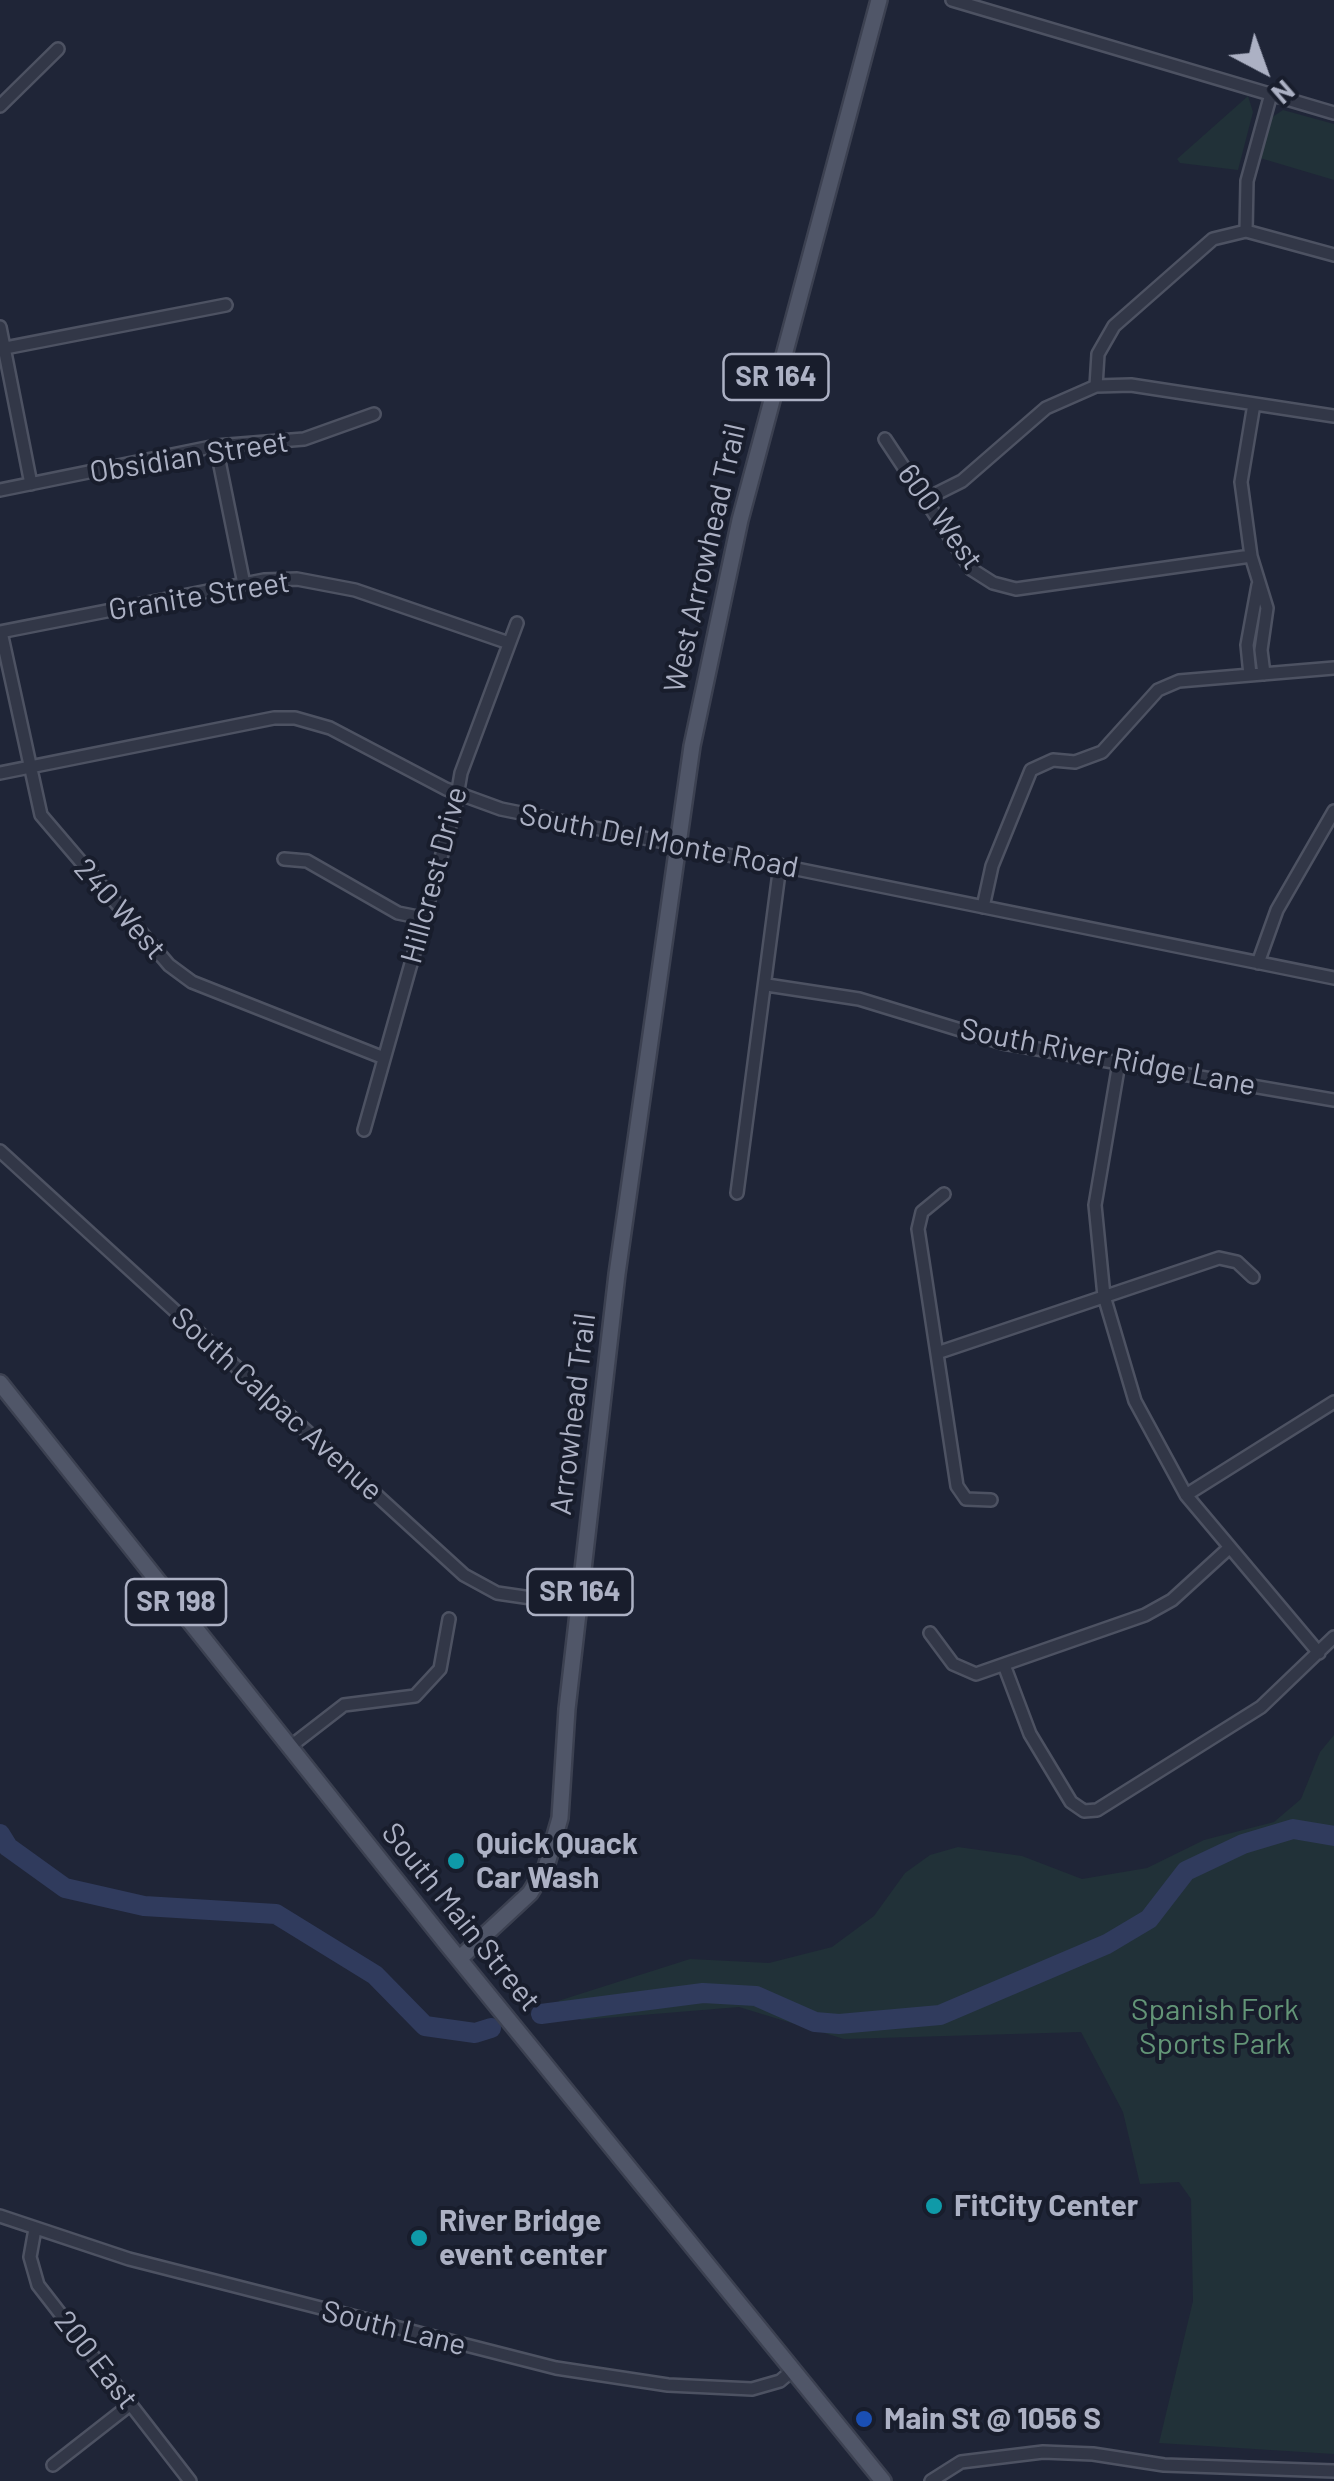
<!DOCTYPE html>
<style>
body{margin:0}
#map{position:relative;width:1334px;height:2481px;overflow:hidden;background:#1f2537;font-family:Barlow,sans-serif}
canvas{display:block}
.north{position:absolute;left:1214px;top:20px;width:100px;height:100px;-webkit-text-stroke:8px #181d2c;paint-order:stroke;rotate:139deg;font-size:28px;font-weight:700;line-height:40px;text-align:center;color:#acb1c4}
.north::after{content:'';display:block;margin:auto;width:35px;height:45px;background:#acb1c4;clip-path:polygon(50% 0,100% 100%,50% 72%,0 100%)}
</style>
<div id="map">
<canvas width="1334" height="2481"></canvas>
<div class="north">N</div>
</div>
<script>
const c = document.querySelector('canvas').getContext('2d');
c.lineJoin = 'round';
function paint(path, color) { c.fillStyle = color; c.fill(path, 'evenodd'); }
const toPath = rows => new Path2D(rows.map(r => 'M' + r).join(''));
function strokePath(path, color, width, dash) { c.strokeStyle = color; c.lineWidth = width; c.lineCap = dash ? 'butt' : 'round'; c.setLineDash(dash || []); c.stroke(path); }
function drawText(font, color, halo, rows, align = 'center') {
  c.font = font + ' Barlow,sans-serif'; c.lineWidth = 8; c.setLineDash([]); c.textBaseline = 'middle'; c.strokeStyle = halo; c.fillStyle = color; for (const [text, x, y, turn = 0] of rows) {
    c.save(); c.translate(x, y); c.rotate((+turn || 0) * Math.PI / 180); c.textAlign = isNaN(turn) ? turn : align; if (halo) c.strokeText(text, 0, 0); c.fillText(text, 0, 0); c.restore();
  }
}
const green = toPath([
 [1248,96,1253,112,1238,170,1180,163,1177,159],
 [1283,110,1334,124,1334,180,1260,158,1271,118],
 [1334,1735,1334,2454,1159,2443,1193,2301,1191,2199,1179,2182,1140,2184,1123,2112,1081,2032,844,2039,739,2007,581,2020,558,2001,690,1959,769,1963,832,1947,874,1916,905,1873,930,1855,958,1847,1022,1856,1082,1879,1147,1868,1204,1840,1274,1822,1301,1799,1320,1752]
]);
const river = toPath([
 [0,1834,8,1847,65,1888,144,1906,276,1914,375,1975,425,2026,475,2033,491,2028],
 [541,2014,703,1993,756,1996,815,2022,839,2024,940,2015,1107,1944,1149,1919,1186,1871,1243,1844,1293,1829,1334,1836]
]);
const minor = toPath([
 [952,0,1334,113],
 [0,106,58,49],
 [1246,231,1247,181,1271,94],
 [0,327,31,484],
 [0,349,226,305],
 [1096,386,1098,354,1114,326,1213,239,1246,231,1334,255],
 [1254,404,1241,482,1251,556,1267,608,1261,650,1264,674],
 [885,439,971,569,993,583,1016,589,1251,556],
 [216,446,244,584],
 [0,490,216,446,304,439,374,414],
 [924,500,962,481,1046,408,1096,386,1131,385,1334,416],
 [0,632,264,580,297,579,355,590,509,643],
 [1,632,41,815,169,965,192,982,384,1058],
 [1250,675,1247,645,1258,585],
 [0,773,274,718,295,718,330,728,446,789,501,809,1334,978],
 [284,859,307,861,398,913,423,918],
 [983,907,992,866,1031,770,1053,760,1075,762,1102,752,1158,690,1179,681,1334,668],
 [1258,963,1277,910,1334,811],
 [767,985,859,999,1003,1043,1334,1100],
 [1119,1063,1095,1205,1104,1296,1135,1401,1186,1495,1319,1653],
 [364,1130,455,808,461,773,517,623],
 [0,1151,464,1575,497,1593,579,1605],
 [737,1193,780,865],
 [944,1194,922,1212,918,1229,957,1486,966,1499,991,1500],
 [937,1353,1219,1258,1237,1262,1253,1277],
 [1186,1495,1334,1402],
 [930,1633,953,1664,976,1674,1145,1615,1172,1600,1229,1548],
 [1004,1665,1030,1734,1071,1802,1084,1811,1097,1810,1261,1707,1334,1637],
 [291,1746,344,1705,415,1696,440,1669,449,1619],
 [0,2216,129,2259,556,2368,668,2385,752,2389,780,2381,793,2370],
 [35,2229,30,2257,38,2285,190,2481],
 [53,2465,131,2404],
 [931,2481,961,2462,1043,2452,1093,2454,1164,2465,1334,2471]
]);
const major = toPath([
 [0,1383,446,1943,883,2481],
 [459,1959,530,1893,546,1867,560,1818,567,1709,617,1274,692,746,740,520,879,0]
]);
const markers = [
 [456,1861,10,"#0f9aa8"],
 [934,2206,10,"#0f9aa8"],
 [419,2238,10,"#0f9aa8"],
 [864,2419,10,"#1a4fb4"]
];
const shields = [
 [776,377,105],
 [580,1592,105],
 [176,1602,100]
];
const shieldNames = [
 ["SR 164",776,377],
 ["SR 164",580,1592],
 ["SR 198",176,1602]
];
const streetNames = [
 ["Obsidian Street",189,457,-9],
 ["600 West",940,517,54],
 ["West Arrowhead Trail",705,558,-77],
 ["Granite Street",199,596,-9],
 ["South Del Monte Road",659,841,11],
 ["Hillcrest Drive",434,875,-75],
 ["240 West",120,909,49],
 ["South River Ridge Lane",1108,1057,11],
 ["South Calpac Avenue",277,1404,42],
 ["Arrowhead Trail",573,1414,-83],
 ["South Main Street",461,1917,51],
 ["South Lane",394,2328,14],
 ["200 East",96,2360,52]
];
const poiNames = [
 ["Quick Quack",476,1844],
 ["Car Wash",476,1878],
 ["FitCity Center",954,2206],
 ["River Bridge",439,2221],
 ["event center",439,2255],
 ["Main St @ 1056 S",884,2419]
];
const parkNames = [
 ["Spanish Fork",1215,2010],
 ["Sports Park",1215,2044]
];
paint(green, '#213138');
strokePath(river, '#303b5d', 20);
strokePath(minor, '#4d5262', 16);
strokePath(major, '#3c4151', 20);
strokePath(minor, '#323747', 11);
strokePath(major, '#505668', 15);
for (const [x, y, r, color] of markers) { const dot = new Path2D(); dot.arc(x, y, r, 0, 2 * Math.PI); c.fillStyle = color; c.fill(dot); strokePath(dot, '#181d2c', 4); }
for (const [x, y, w] of shields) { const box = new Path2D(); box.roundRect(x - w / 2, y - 23, w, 46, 8); c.fillStyle = '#181d2c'; c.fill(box); strokePath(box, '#acb1c4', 2.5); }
drawText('bold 28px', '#acb1c4', null, shieldNames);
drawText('30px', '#acb1c4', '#181d2c', streetNames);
drawText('bold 30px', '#acb1c4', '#181d2c', poiNames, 'left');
drawText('30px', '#639577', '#181d2c', parkNames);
</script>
